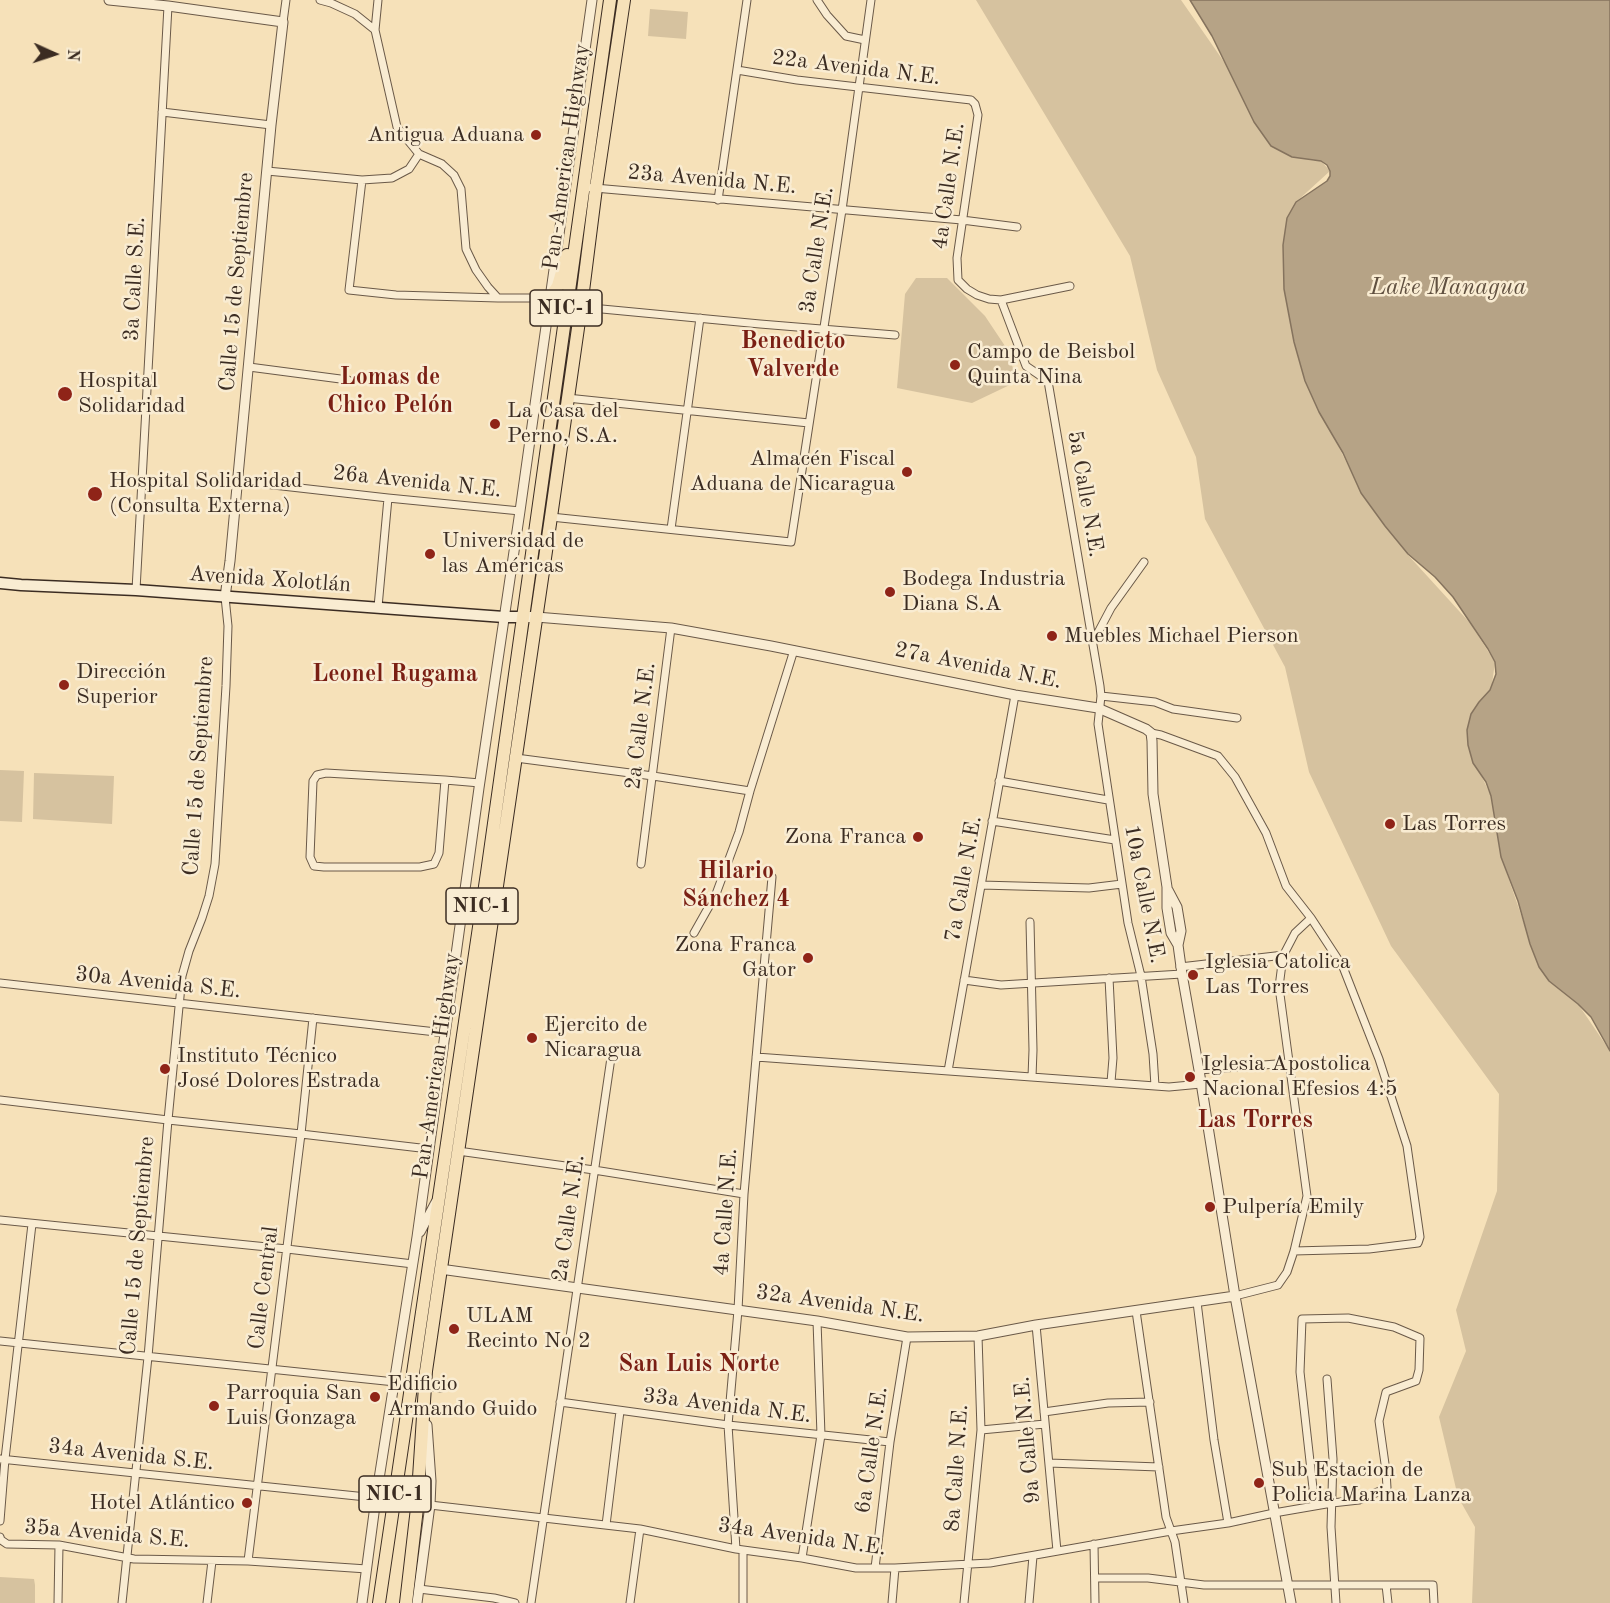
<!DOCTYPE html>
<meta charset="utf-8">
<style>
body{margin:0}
#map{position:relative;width:1610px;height:1603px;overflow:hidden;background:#f6e1b9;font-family:"Old Standard TT",serif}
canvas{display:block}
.north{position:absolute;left:24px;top:24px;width:60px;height:60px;-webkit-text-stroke:4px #f9ecd2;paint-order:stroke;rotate:93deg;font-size:16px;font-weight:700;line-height:24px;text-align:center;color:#3b2c22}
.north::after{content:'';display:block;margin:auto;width:21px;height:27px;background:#3b2c22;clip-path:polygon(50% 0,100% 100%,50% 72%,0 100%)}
</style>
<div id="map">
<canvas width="1610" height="1603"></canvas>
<div class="north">N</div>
</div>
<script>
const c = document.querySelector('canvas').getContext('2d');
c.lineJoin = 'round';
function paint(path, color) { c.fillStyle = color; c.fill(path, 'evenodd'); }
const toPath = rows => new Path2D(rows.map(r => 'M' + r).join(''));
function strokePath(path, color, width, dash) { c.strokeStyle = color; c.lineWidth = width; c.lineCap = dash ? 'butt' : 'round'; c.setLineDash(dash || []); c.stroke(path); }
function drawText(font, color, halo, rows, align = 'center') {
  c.font = font + ' "Old Standard TT",serif'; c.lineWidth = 5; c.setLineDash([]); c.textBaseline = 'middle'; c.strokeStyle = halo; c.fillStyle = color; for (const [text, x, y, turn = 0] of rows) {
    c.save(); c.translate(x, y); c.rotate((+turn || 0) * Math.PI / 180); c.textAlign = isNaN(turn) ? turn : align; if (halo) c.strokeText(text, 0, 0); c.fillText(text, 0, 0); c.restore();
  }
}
const green = toPath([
 [976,0,1181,0,1229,69,1261,131,1308,160,1321,161,1330,171,1296,202,1305,381,1357,483,1408,555,1470,623,1495,662,1480,773,1491,796,1507,874,1539,967,1578,1004,1610,1051,1610,1603,1472,1603,1475,1527,1458,1497,1439,1417,1466,1351,1456,1310,1497,1191,1499,1094,1391,946,1309,772,1285,667,1205,519,1196,457,1157,370,1130,256],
 [650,9,688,12,686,39,648,36],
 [916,278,947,278,985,316,1009,352,1016,382,972,403,897,388,905,294],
 [0,770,24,771,22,822,0,821],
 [34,773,114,776,112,824,33,819],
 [0,1577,34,1579,35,1585,35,1603,0,1603]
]);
const water = toPath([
 [1190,0,1610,0,1610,1051,1591,1017,1578,1004,1549,981,1539,967,1530,944,1518,901,1501,857,1491,796,1486,782,1473,763,1468,745,1467,730,1471,714,1479,702,1490,690,1496,674,1495,662,1488,649,1453,597,1435,577,1408,554,1385,526,1361,493,1343,453,1319,412,1305,381,1294,342,1284,289,1283,245,1287,218,1296,202,1327,181,1330,176,1330,171,1327,165,1321,161,1292,157,1271,146,1254,122,1212,36,1190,0]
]);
const minor = toPath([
 [320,0,331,3,355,14,375,30],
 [378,0,375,30,397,127,419,154,442,164,454,175,461,189,466,249,476,270,488,287,498,298,550,298],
 [817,0,827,15,846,36,865,40],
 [283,22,286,0],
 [737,70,797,80,971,100,975,104,978,115,957,258,958,280,967,289,977,295,989,299,1001,300,1070,286],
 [162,112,271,125],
 [267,171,362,180,392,178,409,169,419,154],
 [362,180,349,290,396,295,498,298],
 [583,187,962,220,1017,227],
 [718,200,747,0],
 [1001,300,1026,366,1048,381,1100,686,1101,696,1098,724,1128,923,1141,976,1153,1054,1155,1086],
 [581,307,760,324,895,335],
 [249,367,348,380],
 [567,398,809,423],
 [238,481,388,498,520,511],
 [551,517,791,542,842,210,871,0],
 [671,529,700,318],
 [136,590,168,6],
 [378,607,388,498],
 [1093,642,1111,608,1144,562],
 [1101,696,1155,702,1173,709,1237,718],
 [1151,733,1161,735,1218,756,1235,777,1266,833,1286,886,1311,918,1343,967,1379,1059,1407,1146,1420,1237,1418,1243,1369,1249,1294,1251],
 [516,758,653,776,750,791],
 [445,780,439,853,434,864,420,867,324,867,314,866,310,857,313,781,317,775,326,773,445,780,480,783],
 [999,781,1108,800],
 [992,821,1115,840],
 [641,864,671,628],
 [981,885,1089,888,1122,884],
 [1030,922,1033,1050,1032,1077],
 [694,933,716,894,739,832,750,791,794,650],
 [1180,967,1284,955],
 [1109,978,1113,1058,1111,1082],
 [964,980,1001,985,1182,974],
 [0,983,445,1033],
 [756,1057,1169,1087,1201,1084],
 [1199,1070,1289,1063],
 [948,1071,1015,695],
 [0,1100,168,1120,301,1134,429,1149],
 [458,1151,594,1170,744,1194],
 [0,1220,287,1249,413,1264],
 [1235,1296,1278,1285,1287,1272,1294,1251,1307,1196,1279,987,1283,956,1295,933,1311,918],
 [1197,1302,1214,1440,1228,1523],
 [1136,1311,1166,1517,1175,1542,1184,1603],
 [1036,1325,1057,1551],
 [0,1341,395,1382],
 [1327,1379,1333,1459,1331,1527,1336,1603],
 [424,1386,441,1388],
 [560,1402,728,1425,890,1442],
 [1044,1412,1108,1403,1150,1402],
 [981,1430,1045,1424],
 [0,1459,376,1498],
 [1049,1463,1159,1467],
 [430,1505,640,1529,736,1549,802,1558,856,1568,895,1568,990,1563,1171,1531,1228,1523,1274,1513,1332,1503,1359,1500,1387,1488,1386,1471,1379,1421,1386,1392,1416,1381,1419,1370,1420,1338,1394,1327,1348,1318,1302,1319,1300,1372,1315,1506],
 [0,1521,5,1459,32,1224],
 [606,1525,620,1411],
 [0,1537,1,1540,7,1544,59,1545,134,1559,248,1561,367,1569],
 [1094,1544,1095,1603],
 [736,1549,728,1425,738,1310,744,1194,772,877],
 [743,1550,743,1603],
 [802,1558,821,1435,817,1321],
 [248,1561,301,1134,313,1018],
 [875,1568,890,1442,907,1337],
 [1095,1578,1148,1578,1204,1585,1433,1585,1434,1603],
 [1386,1585,1388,1603],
 [419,1589,494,1598,515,1603],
 [58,1603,59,1545],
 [122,1603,148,1357,168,1120,182,976,189,951,202,918,209,896,215,864,226,686,228,626,225,597],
 [207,1603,212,1561],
 [531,1603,612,1051],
 [630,1603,640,1529],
 [892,1603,895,1568],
 [964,1603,981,1430,978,1336],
 [1029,1603,1033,1556]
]);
const tertiary = toPath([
 [109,0,168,6,283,22,271,125,230,561,225,597],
 [536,617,671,628,771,646,1015,695,1098,708,1146,729,1151,733,1152,741,1153,794,1167,887,1167,908,1171,933,1178,945],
 [1168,890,1177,907,1181,931,1178,945,1182,974,1199,1070,1235,1296,1291,1603],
 [420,1232,436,1202],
 [440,1269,817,1321,907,1337,978,1336,1036,1325,1235,1296],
 [362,1603,376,1498,417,1237,479,788,520,511,592,0],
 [417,1603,430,1505,431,1481,427,1425]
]);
const secondary = toPath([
 [0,583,21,585,136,590,504,617,536,617]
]);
const trunk = toPath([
 [550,298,558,286,567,255],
 [379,1603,487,873,610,0],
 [406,1603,417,1508,426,1371,551,517,581,307,596,188,624,0]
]);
const markers = [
 [536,135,6,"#8f2418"],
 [955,365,6,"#8f2418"],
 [65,394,8,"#8f2418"],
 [495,424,6,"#8f2418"],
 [907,472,6,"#8f2418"],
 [95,494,8,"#8f2418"],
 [430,554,6,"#8f2418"],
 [890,592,6,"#8f2418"],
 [1052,636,6,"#8f2418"],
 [64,685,6,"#8f2418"],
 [1390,824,6,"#8f2418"],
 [918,837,6,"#8f2418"],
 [808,958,6,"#8f2418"],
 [1193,975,6,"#8f2418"],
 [532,1038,6,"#8f2418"],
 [165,1069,6,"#8f2418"],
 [1190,1077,6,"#8f2418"],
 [1210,1207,6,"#8f2418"],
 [454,1329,6,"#8f2418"],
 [375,1397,6,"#8f2418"],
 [214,1406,6,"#8f2418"],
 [1259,1483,6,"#8f2418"],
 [247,1503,6,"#8f2418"]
];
const shields = [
 [566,308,72],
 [482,906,72],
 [395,1494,72]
];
const shieldNames = [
 ["NIC-1",566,308],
 ["NIC-1",482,906],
 ["NIC-1",395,1494]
];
const streetNames = [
 ["22a Avenida N.E.",856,68,7],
 ["Pan-American Highway",567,157,-82],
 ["23a Avenida N.E.",712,180,5],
 ["4a Calle N.E.",949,186,-82],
 ["3a Calle N.E.",817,250,-81],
 ["3a Calle S.E.",135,279,-87],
 ["Calle 15 de Septiembre",237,282,-85],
 ["26a Avenida N.E.",417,482,6],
 ["5a Calle N.E.",1085,494,80],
 ["Avenida Xolotlán",270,580,4],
 ["27a Avenida N.E.",978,666,11],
 ["2a Calle N.E.",641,726,-83],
 ["Calle 15 de Septiembre",199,766,-86],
 ["7a Calle N.E.",964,879,-80],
 ["10a Calle N.E.",1144,894,79],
 ["30a Avenida S.E.",158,983,6],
 ["Pan-American Highway",437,1066,-82],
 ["4a Calle N.E.",726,1212,-86],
 ["2a Calle N.E.",569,1218,-82],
 ["Calle 15 de Septiembre",138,1246,-85],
 ["Calle Central",264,1288,-83],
 ["32a Avenida N.E.",840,1304,8],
 ["33a Avenida N.E.",727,1406,7],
 ["9a Calle N.E.",1028,1440,-95],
 ["6a Calle N.E.",872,1450,-82],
 ["34a Avenida S.E.",131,1455,6],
 ["8a Calle N.E.",957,1468,-86],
 ["35a Avenida S.E.",107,1534,5],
 ["34a Avenida N.E.",802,1537,8]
];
const poiNames = [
 ["Antigua Aduana",524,135,"right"],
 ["Campo de Beisbol",967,352],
 ["Quinta Nina",967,377],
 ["Hospital",78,381],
 ["Solidaridad",78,406],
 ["La Casa del",507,411],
 ["Perno, S.A.",507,436],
 ["Almacén Fiscal",895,459,"right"],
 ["Aduana de Nicaragua",895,484,"right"],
 ["Hospital Solidaridad",109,481],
 ["(Consulta Externa)",109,506],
 ["Universidad de",442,541],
 ["las Américas",442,566],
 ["Bodega Industria",902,579],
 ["Diana S.A",902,604],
 ["Muebles Michael Pierson",1064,636],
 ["Dirección",76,672],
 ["Superior",76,697],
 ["Las Torres",1402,824],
 ["Zona Franca",906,837,"right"],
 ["Zona Franca",796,945,"right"],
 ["Gator",796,970,"right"],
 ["Iglesia Catolica",1205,962],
 ["Las Torres",1205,987],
 ["Ejercito de",544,1025],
 ["Nicaragua",544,1050],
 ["Instituto Técnico",177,1056],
 ["José Dolores Estrada",177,1081],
 ["Iglesia Apostolica",1202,1064],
 ["Nacional Efesios 4:5",1202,1089],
 ["Pulpería Emily",1222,1207],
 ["ULAM",466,1316],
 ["Recinto No 2",466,1341],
 ["Edificio",387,1384],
 ["Armando Guido",387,1409],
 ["Parroquia San",226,1393],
 ["Luis Gonzaga",226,1418],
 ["Sub Estacion de",1271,1470],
 ["Policia Marina Lanza",1271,1495],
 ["Hotel Atlántico",235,1503,"right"]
];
const waterNames = [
 ["Lake Managua",1448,288]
];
const neighbourhoodNames = [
 ["Benedicto",793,342],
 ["Valverde",793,370],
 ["Lomas de",390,378],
 ["Chico Pelón",390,406],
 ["Leonel Rugama",395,675],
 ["Hilario",736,872],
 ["Sánchez 4",736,900],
 ["Las Torres",1255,1121],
 ["San Luis Norte",699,1365]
];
paint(green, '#d6c29f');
paint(water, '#b6a386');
strokePath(water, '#85735e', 1.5);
strokePath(minor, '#6a5948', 9);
strokePath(tertiary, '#6a5948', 11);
strokePath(secondary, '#3b2c22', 13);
strokePath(trunk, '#3b2c22', 14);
strokePath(minor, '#f9ecd2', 7);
strokePath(tertiary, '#f9ecd2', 9);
strokePath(secondary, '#f9ecd2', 10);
strokePath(trunk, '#f6e1b9', 12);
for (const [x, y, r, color] of markers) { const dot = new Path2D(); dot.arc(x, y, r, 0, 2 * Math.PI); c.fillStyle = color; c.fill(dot); strokePath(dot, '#f9ecd2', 2); }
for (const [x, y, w] of shields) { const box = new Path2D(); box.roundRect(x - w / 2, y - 18, w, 36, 4.5); c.fillStyle = '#f9ecd2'; c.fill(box); strokePath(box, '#3b2c22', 1.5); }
drawText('bold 21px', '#3b2c22', null, shieldNames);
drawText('22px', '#3b2c22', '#f9ecd2', streetNames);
drawText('22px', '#3b2c22', '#f9ecd2', poiNames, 'left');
drawText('italic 24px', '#605040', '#f9ecd2', waterNames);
drawText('bold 24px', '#7a1f14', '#f9ecd2', neighbourhoodNames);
</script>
